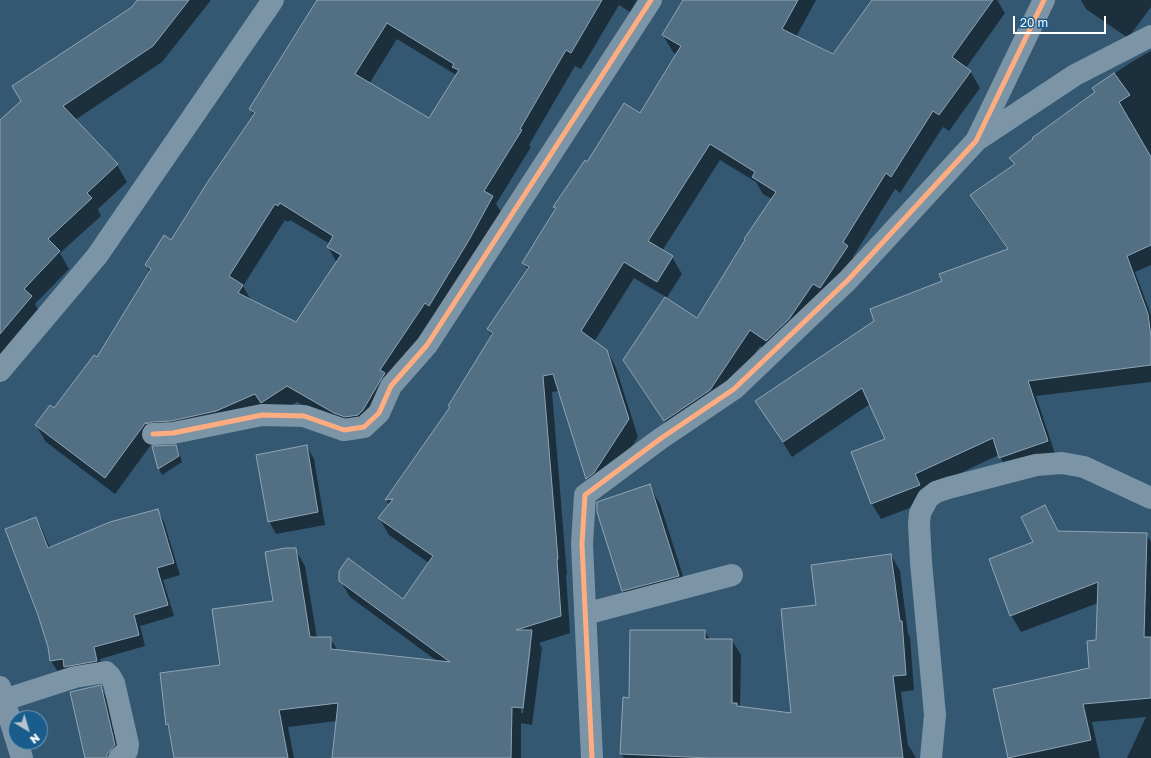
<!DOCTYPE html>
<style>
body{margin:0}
#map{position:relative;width:1151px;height:758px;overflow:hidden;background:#345872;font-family:"Golos Text",sans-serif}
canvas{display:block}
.north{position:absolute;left:8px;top:710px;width:40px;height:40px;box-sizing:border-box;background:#1a5d8c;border:1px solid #769eba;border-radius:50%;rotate:142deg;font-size:11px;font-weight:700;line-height:16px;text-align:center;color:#fff}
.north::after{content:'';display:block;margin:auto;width:14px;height:18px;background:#b8c5ce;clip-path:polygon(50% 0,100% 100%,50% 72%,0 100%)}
.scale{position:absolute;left:1013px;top:16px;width:93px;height:18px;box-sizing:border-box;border:2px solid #fff;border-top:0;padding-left:5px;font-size:12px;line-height:14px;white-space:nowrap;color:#fff;-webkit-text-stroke:3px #1a5d8c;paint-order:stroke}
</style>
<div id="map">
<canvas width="1151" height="758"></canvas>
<div class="north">N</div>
<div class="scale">20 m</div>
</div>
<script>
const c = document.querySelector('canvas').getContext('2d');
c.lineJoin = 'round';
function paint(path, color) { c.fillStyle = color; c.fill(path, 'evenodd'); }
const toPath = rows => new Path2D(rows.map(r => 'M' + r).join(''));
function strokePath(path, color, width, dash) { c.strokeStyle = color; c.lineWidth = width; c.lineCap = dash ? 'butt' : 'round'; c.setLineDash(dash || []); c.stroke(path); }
const shadow = toPath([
 [139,0,211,0,162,62,75,120,117,165,127,182,98,209,101,216,60,253,69,269,35,304,41,314,0,362,0,122,133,8],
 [318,0,637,0,630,12,619,5,581,69,575,66,529,145,531,147,496,204,502,213,394,391,345,430,297,402,271,419,156,438,115,494,46,442,36,425,54,410,97,359,150,273,146,265,172,241,254,116,250,109],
 [397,39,456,75,429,119,369,84],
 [285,220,288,222,290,220,330,244,328,247,337,263,296,323,251,300,243,286],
 [684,0,816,0,796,37,833,55,873,0,997,0,1005,13,966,68,970,71,980,88,949,131,943,127,900,193,895,189,853,257,857,263,776,357,760,346,720,407,675,437,634,377,624,360,666,297,634,278,594,342,607,350,616,368,638,437,603,490,597,495,587,478,559,391,552,392,567,575,566,575,570,633,539,643,542,648,532,725,521,723,521,758,333,758,337,721,288,727,294,758,175,758,167,724,222,666,274,602,295,549,305,566,317,638,330,638,338,651,437,661,350,597,340,580,403,601,429,563,389,535,379,518,389,505,386,500,450,409,449,406,492,336,488,329,528,270,523,263,556,210,554,207,588,163,640,114,677,55,673,52,663,35],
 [720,160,756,182,763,194,772,199,697,319,666,299,682,274,672,257,662,251],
 [529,647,531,647,523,713,521,713],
 [1081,0,1151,0,1151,7,1128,38,1086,9],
 [1151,51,1151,265,1135,272,1151,315,1151,382,1036,396,1056,457,1009,473,999,455,924,490,928,501,881,519,872,504,852,452,886,439,870,404,792,457,757,401,943,282,1008,250,980,211,971,195,1015,165,1011,158,1096,93,1093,88,1133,61],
 [175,446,179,453,182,462,162,475,159,469],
 [307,447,314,459,325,525,276,534,269,521],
 [649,485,660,504,689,595,634,610,623,591,598,511],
 [1045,506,1059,532,1146,534,1151,542,1151,758,1127,758,1146,717,1092,722,1100,758,1009,758,994,690,1090,669,1097,641,1098,603,1021,632,1011,615],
 [158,511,164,522,180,575,163,580,174,616,140,626,145,646,100,659,103,672,58,672,51,661,36,518,42,529,50,548],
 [891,555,900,571,908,634,910,637,914,690,901,692,908,746,909,746,916,758,624,758,621,754,630,699,705,631,710,640,732,640,741,655,740,708,792,714,817,606],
 [100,687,110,703,123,758,86,758]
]);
const building = toPath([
 [137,0,189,0,153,46,63,106,118,164,87,193,92,198,48,239,60,251,24,289,32,296,0,334,0,120,21,101,12,86,132,7,137,0],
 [317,0,602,0,571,53,566,50,520,129,522,130,484,191,493,196,469,240,429,306,425,303,380,370,385,373,380,381,363,410,358,415,345,417,334,413,287,386,261,403,255,394,216,411,171,421,152,422,146,424,146,422,105,478,35,425,50,405,54,408,94,355,97,357,151,269,145,265,164,235,171,240,209,180,255,113,249,109,317,0],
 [387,23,454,64,452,67,459,70,429,118,355,74,387,23],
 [280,203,333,236,327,247,341,255,296,322,238,293,243,285,229,276,275,204,278,206,280,203],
 [683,0,798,0,782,29,833,54,872,0,993,0,952,57,971,71,939,115,933,111,891,177,886,173,843,242,848,246,820,288,813,284,789,319,766,341,750,330,710,390,664,421,623,360,665,297,697,318,745,240,744,239,776,192,752,177,755,172,710,144,648,241,673,256,657,282,624,262,581,331,607,350,629,419,594,473,586,479,553,374,543,376,558,559,557,559,561,616,516,630,532,630,523,708,512,707,511,758,332,758,338,703,279,710,288,758,174,758,168,724,166,725,160,673,220,665,212,609,273,601,265,552,285,548,296,548,310,637,331,637,331,649,450,662,339,581,339,571,348,558,403,599,433,556,378,518,393,499,385,500,450,407,448,406,493,333,487,329,529,267,522,263,556,208,553,207,585,160,587,162,624,103,640,113,681,46,662,35,683,0],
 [1114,73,1130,95,1119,102,1151,157,1151,245,1127,256,1148,314,1151,337,1151,365,1028,381,1048,441,999,458,993,438,915,474,920,485,871,504,851,452,885,439,862,388,783,442,755,401,874,321,870,309,942,281,939,274,1008,249,970,195,1015,164,1009,158,1033,139,1032,138,1095,92,1092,88,1114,73],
 [176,445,179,456,158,469,152,446,176,445],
 [307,445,318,512,268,522,256,455,307,445],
 [650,484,679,576,622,591,597,512,597,502,650,484],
 [1045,505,1058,531,1147,533,1144,637,1151,637,1151,698,1083,704,1091,740,1008,758,993,689,1089,668,1087,641,1096,640,1098,582,1010,616,989,559,1033,542,1021,517,1045,505],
 [158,509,174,563,157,568,168,605,134,615,139,635,94,647,97,661,64,667,63,659,50,661,48,647,38,615,5,529,36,517,48,548,110,522,158,509],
 [891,554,900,621,902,621,906,675,893,676,903,758,709,758,620,754,623,697,629,698,630,630,705,630,705,639,732,639,732,703,737,703,737,706,791,713,781,609,816,605,811,565,891,554],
 [101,685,115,745,107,754,107,758,85,758,70,692,101,685]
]);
const minor = toPath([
 [977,140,1075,75,1151,36],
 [0,371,97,256,273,0],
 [153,434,173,433,262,415,304,416,344,430,364,427,379,413,391,386,427,345,651,0],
 [585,614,732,575],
 [4,700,75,677,106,672,110,676,114,683,128,744,127,751,119,758],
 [592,758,582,544,585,495,660,439,734,389,848,280,976,141,1044,0],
 [931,758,935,715,921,562,919,524,920,513,928,498,936,492,948,488,1036,465,1062,463,1084,467,1151,498]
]);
const highway = toPath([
 [0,687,16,739],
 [17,742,22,758]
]);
const cycleway = toPath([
 [153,434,173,433,262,415,304,416,344,430,364,427,379,413,391,386,427,345,651,0],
 [592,758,582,544,585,495,660,439,734,389,848,280,976,141,1044,0]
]);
paint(shadow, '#0007');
paint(building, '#526f84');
strokePath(building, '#8fa5b4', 1);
strokePath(minor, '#7b94a6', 22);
strokePath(highway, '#7c94a5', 22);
strokePath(cycleway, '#ffac80', 5);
</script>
